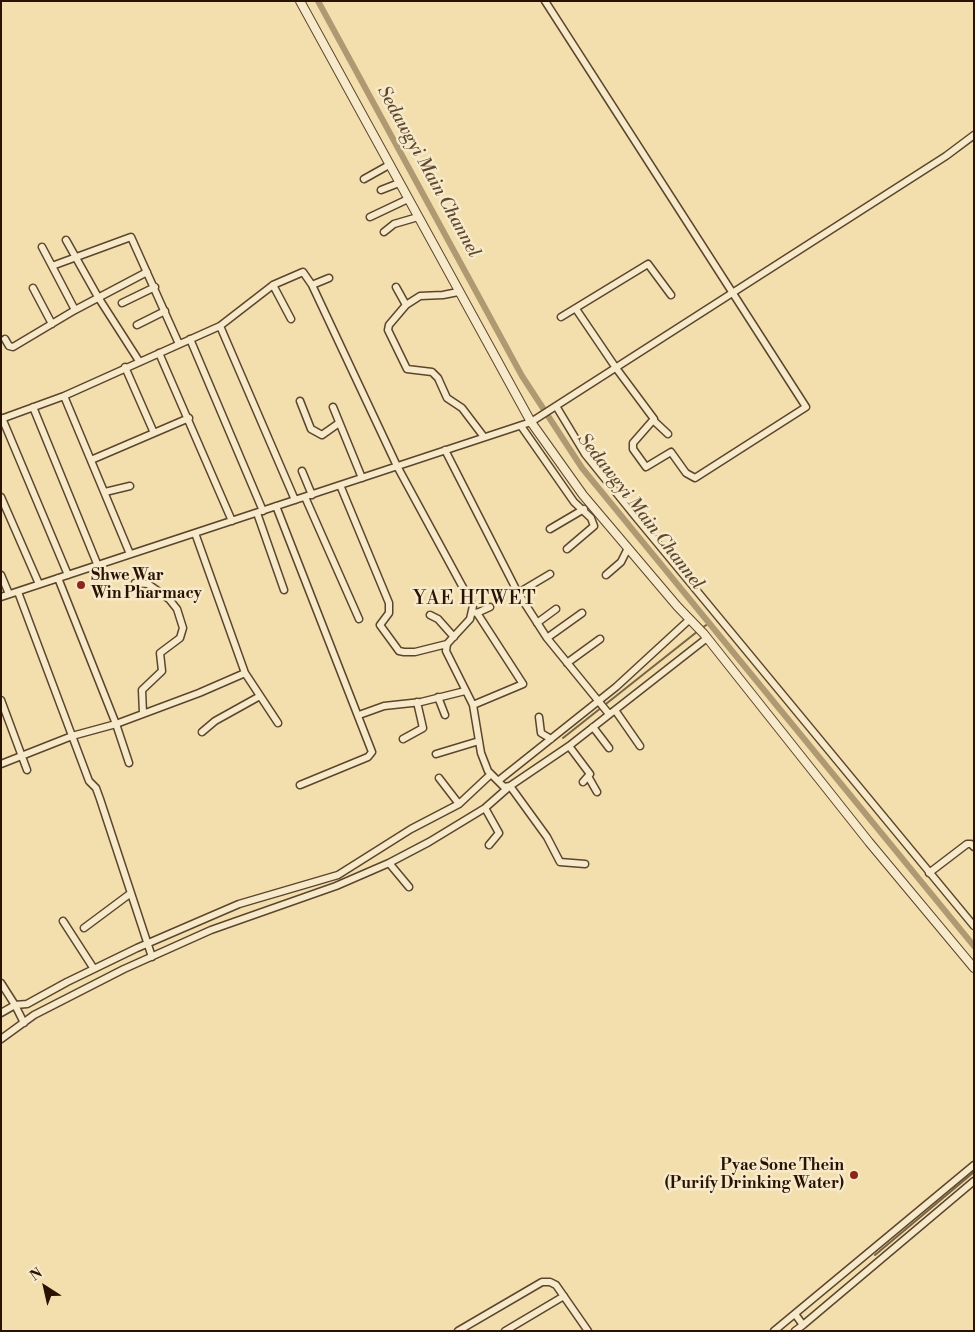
<!DOCTYPE html>
<style>
body{margin:0}
#map{position:relative;width:975px;height:1332px;overflow:hidden;background:#f3dead;font-family:"Libre Bodoni",serif}
canvas{display:block}
.frame{position:absolute;inset:0;border:2px solid #291202;pointer-events:none}
.north{position:absolute;left:20px;top:1262px;width:50px;height:50px;-webkit-text-stroke:4px #f7eaca;paint-order:stroke;rotate:325deg;font-size:14px;font-weight:700;line-height:20px;text-align:center;color:#291202}
.north::after{content:'';display:block;margin:auto;width:18px;height:22px;background:#291202;clip-path:polygon(50% 0,100% 100%,50% 72%,0 100%)}
</style>
<div id="map">
<canvas width="975" height="1332"></canvas>
<div class="frame"></div>
<div class="north">N</div>
</div>
<script>
const c = document.querySelector('canvas').getContext('2d');
c.lineJoin = 'round';
const toPath = rows => new Path2D(rows.map(r => 'M' + r).join(''));
function strokePath(path, color, width, dash) { c.strokeStyle = color; c.lineWidth = width; c.lineCap = dash ? 'butt' : 'round'; c.setLineDash(dash || []); c.stroke(path); }
function drawText(font, color, halo, rows, align = 'center') {
  c.font = font + ' "Libre Bodoni",serif'; c.lineWidth = 5; c.setLineDash([]); c.textBaseline = 'middle'; c.strokeStyle = halo; c.fillStyle = color; for (const [text, x, y, turn = 0] of rows) {
    c.save(); c.translate(x, y); c.rotate((+turn || 0) * Math.PI / 180); c.textAlign = isNaN(turn) ? turn : align; if (halo) c.strokeText(text, 0, 0); c.fillText(text, 0, 0); c.restore();
  }
}
const stream = toPath([
 [702,628,709,623],
 [563,738,698,631],
 [875,1255,974,1172]
]);
const canal = toPath([
 [318,1,522,376,582,468,974,946]
]);
const minor = toPath([
 [545,1,806,407,695,478,686,473,671,452,646,467,633,449,633,443,654,419,616,368,576,309],
 [364,179,389,165],
 [381,190,399,183],
 [370,217,408,199],
 [384,232,394,224,418,217],
 [66,240,98,297,139,361],
 [42,247,52,266,131,237,179,344],
 [52,266,75,310],
 [273,285,291,319],
 [312,285,329,278],
 [396,287,406,305],
 [33,288,52,324],
 [458,292,443,295,420,296,406,305,389,325,388,330,407,369,432,372,438,378,447,398,462,408,484,437],
 [122,303,155,287],
 [561,317,648,264,671,295],
 [137,325,165,311],
 [220,326,295,500],
 [5,339,9,346,13,347,75,310,147,272],
 [190,339,263,511],
 [159,353,232,521],
 [125,367,154,433],
 [64,396,130,554],
 [300,401,311,429,322,435,339,423],
 [556,406,585,454,635,516,974,926],
 [33,407,98,566],
 [333,407,362,478],
 [2,418,68,575],
 [1,419,64,396,220,326,273,285,303,272,312,285,397,466,473,606,470,619,447,644,446,651,473,705,481,753,488,771,504,787,510,786,547,837,560,862,585,864],
 [653,420,668,434],
 [521,426,574,502,591,518,594,526,567,549],
 [445,450,518,593,547,638,609,714],
 [91,460,189,418],
 [302,471,312,495],
 [340,485,389,603,389,613,380,625,399,651,404,652,415,652,447,644],
 [105,492,130,486],
 [1,497,39,584],
 [305,497,359,619],
 [276,506,372,752,368,757,300,785],
 [257,513,284,590],
 [550,529,584,509],
 [1,575,9,594],
 [606,575,621,562,628,548],
 [58,578,116,724,129,763],
 [135,583,148,584,169,599,177,609,183,628,180,638,160,653,162,671,142,690,143,713],
 [18,592,89,781,96,788,100,799,152,957],
 [518,593,550,574],
 [1,597,531,422,946,156,974,135],
 [477,613,490,607],
 [430,615,438,619,454,637],
 [537,623,556,609],
 [547,638,582,613],
 [567,663,600,639],
 [245,673,278,723],
 [438,697,445,715],
 [1,700,27,770],
 [473,705,523,684,477,613,473,612],
 [615,710,640,746],
 [359,715,384,706,421,702,465,691],
 [539,717,541,733,551,739],
 [593,727,609,748],
 [202,732,215,721,260,696],
 [403,739,423,728,417,702],
 [569,746,590,774,583,782],
 [436,754,479,741],
 [1,764,72,736,116,724,199,693,245,673,195,533],
 [439,778,459,804],
 [589,778,597,792],
 [498,781,616,687,690,619],
 [485,808,499,833,489,845],
 [389,863,409,887],
 [929,873,967,844,971,844,974,847],
 [63,921,94,969],
 [84,928,131,893],
 [1,983,15,1005,27,1004,67,982,137,948,239,904,338,875,411,829,459,804,491,774],
 [1,1013,15,1005,24,1023],
 [1,1039,34,1015,124,969,211,930,336,886,389,863,429,842,485,808,510,786,569,746,707,638],
 [803,1325,974,1181],
 [458,1331,542,1282,550,1282,556,1285,588,1331],
 [505,1331,564,1296],
 [774,1331,974,1165],
 [795,1331,803,1325,795,1314]
]);
const tertiary = toPath([
 [300,1,531,422,583,495,677,606,704,634,869,842,974,968]
]);
const markers = [
 [81,585,5,"#8f2418"],
 [854,1175,5,"#8f2418"]
];
const poiNames = [
 ["Shwe War",91,576],
 ["Win Pharmacy",91,594],
 ["Pyae Sone Thein",844,1166,"right"],
 ["(Purify Drinking Water)",844,1184,"right"]
];
const waterNames = [
 ["Sedawgyi Main Channel",428,172,61],
 ["Sedawgyi Main Channel",640,512,52]
];
const quarterNames = [
 ["YAE HTWET",475,599]
];
strokePath(stream, '#796346', 2);
strokePath(canal, '#ae9973', 6);
strokePath(minor, '#5c452d', 9);
strokePath(tertiary, '#5c452d', 10);
strokePath(minor, '#f7eaca', 6);
strokePath(tertiary, '#f7eaca', 8);
for (const [x, y, r, color] of markers) { const dot = new Path2D(); dot.arc(x, y, r, 0, 2 * Math.PI); c.fillStyle = color; c.fill(dot); strokePath(dot, '#f7eaca', 2); }
drawText('bold 16px', '#291202', '#f7eaca', poiNames, 'left');
drawText('italic 18px', '#5e482f', '#f7eaca', waterNames);
c.letterSpacing = '1px';
drawText('19px', '#291202', '#f7eaca', quarterNames);
c.letterSpacing = '0px';
</script>
